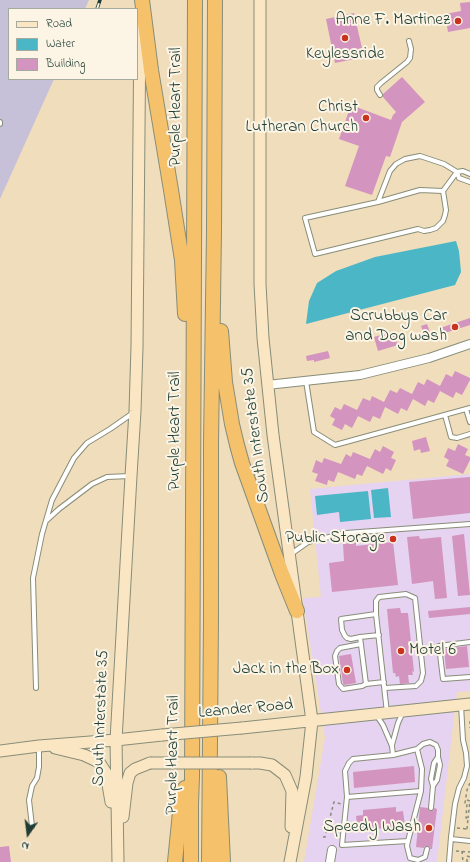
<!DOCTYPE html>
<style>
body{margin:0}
#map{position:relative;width:470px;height:862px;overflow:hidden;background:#f0ddbb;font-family:"Indie Flower",sans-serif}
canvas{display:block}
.legend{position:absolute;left:8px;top:8px;width:130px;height:72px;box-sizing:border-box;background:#fcf5e5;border:1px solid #a4ab9e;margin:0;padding:5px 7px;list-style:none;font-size:12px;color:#1f3d34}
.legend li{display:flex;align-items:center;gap:8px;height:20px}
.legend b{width:20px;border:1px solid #a4ab9e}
.north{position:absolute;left:8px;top:814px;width:40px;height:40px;-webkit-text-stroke:3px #fcf5e5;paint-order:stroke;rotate:194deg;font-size:11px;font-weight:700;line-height:16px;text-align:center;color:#1f3d34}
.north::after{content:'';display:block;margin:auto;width:14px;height:18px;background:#1f3d34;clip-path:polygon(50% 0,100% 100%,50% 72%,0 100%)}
</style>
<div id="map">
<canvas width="470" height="862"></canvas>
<ul class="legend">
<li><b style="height:5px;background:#fbe6c4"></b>Road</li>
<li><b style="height:11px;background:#4ab6c6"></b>Water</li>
<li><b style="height:11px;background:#d394bf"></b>Building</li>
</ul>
<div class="north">N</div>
</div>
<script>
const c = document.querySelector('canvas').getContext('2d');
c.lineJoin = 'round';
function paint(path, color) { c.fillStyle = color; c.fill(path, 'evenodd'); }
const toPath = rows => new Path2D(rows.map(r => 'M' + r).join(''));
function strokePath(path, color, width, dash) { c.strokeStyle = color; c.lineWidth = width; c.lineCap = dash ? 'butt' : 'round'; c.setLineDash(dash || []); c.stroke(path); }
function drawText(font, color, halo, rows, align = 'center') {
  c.font = font + ' "Indie Flower",sans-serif'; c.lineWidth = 4; c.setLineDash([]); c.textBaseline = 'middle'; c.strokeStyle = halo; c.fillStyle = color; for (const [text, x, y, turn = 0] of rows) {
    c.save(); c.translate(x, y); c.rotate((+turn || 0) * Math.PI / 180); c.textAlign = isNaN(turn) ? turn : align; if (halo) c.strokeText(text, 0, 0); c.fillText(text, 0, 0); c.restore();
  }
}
const built = toPath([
 [470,474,470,691,457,692,437,862,304,862,325,738,303,598,321,597,310,489]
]);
const industrial = toPath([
 [0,0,89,0,85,9,9,9,9,79,54,79,0,199]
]);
const water = toPath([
 [456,241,459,251,461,272,455,285,306,324,309,301,317,283,336,271,375,257],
 [388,488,391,517,374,518,371,490],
 [368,491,371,519,340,522,339,512,317,515,315,496]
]);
const building = toPath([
 [470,2,470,28,448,32,445,14,461,11,460,3],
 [354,13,364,57,335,63,326,19],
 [402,77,425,102,402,122,390,157,386,156,372,195,345,186,359,146,339,139,351,105,391,120,393,115,396,112,383,97,383,94],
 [470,318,470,325,445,333,440,328],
 [427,324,432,338,426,340,421,326],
 [394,331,398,345,378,351,374,337],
 [328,351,330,358,314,362,314,360,307,361,306,356],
 [455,371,470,378,470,380,462,395,456,392,453,398,440,391,434,403,428,400,425,406,413,399,407,411,401,408,398,414,385,407,380,419,373,416,370,422,358,416,352,428,345,424,342,430,332,425,335,419,330,416,335,407,341,410,344,404,357,410,363,398,370,401,372,396,384,402,390,390,397,393,400,388,412,394,418,382,424,385,427,379,440,386,446,374,452,377],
 [426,437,430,451,421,453,420,449,414,451,412,441],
 [458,444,468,449,465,455,470,457,470,460,463,474,446,466,449,460,444,457,448,448,455,451],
 [383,446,394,452,391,458,396,460,391,471,386,468,383,474,367,466,362,476,357,474,355,479,338,472,334,482,328,480,327,485,315,481,318,474,312,472,316,460,322,463,324,458,341,464,346,454,351,457,353,452,370,459,375,449,380,452],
 [470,477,470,513,413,519,409,482],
 [464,534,470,595,458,596,452,536],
 [419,536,420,539,441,537,447,598,435,599,433,581,412,584,407,537],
 [356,542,356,546,393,542,398,585,332,592,329,563,344,561,343,544],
 [470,607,470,614,429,618,428,611],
 [400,608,401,613,408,613,414,672,412,671,413,675,408,675,409,683,400,684,399,676,396,677,395,673,393,673,387,609],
 [467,646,469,667,446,669,444,649],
 [351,654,356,683,344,685,343,683,339,656],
 [414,766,415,782,354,788,353,772],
 [396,807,396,812,403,811,405,826,358,831,356,816,363,815,363,810],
 [420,807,428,808,429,811,431,811,434,810,434,808,437,809,432,849,430,849,430,847,427,846,425,846,424,848,416,847],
 [9,846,11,862,0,862,0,847]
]);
const path = toPath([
 [470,721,470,728],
 [470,783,467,790,465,803,467,803,466,818,468,818,467,829,470,830],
 [467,800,470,801,468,818],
 [457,828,467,829],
 [323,837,325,837,334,802,341,804],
 [456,851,470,852],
 [462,851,463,862],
 [467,862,467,856,470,857]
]);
const lane = toPath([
 [380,95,377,90,377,87,381,83,407,62,410,58,411,49,409,41],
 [0,122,0,124],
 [457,172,459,178,470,182],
 [443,191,420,190,378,202,305,218,315,254,418,229,424,231,430,230,436,228,443,221,445,215,446,210,443,191,457,172],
 [378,202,390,171,396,164,405,159,420,156,444,164,457,172,463,171,470,174],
 [306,381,314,432,335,445,470,408],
 [466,409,470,422],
 [445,415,451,437,457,438,470,434],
 [47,520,59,509,92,484,107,477,130,476],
 [289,534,308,542,291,554],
 [308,542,346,533,470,524],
 [379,635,360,637,366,684,384,682],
 [360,637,351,639,347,638,345,636,342,630,341,619,376,614],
 [470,642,439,646,443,679,470,677],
 [361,644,340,648,337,651,335,656,339,684,343,689,362,686,366,684],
 [36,688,33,578,42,534,52,500,74,458,87,443,110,429,133,413],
 [385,688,416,686,421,681,423,673,415,598,406,594,379,597,376,601,376,614,387,713],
 [377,716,383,725,392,746,393,755,353,759,349,763,345,771,347,797,421,791],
 [392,745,398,723,403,712],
 [417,749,422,769,421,791,408,841,407,846,410,858,418,860,425,857,427,849],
 [393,755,417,749,423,744,430,742,436,745,438,750,438,757,440,765,437,780,433,786],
 [347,797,342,845,408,841],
 [431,808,433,786,431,779,434,763,438,757],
 [32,826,29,800,32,786,37,778,39,767,39,746],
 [451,839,470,841],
 [449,862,451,837,455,804,459,788,464,778,467,766,466,753,463,740,461,705]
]);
const street = toPath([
 [267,385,360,375,429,358,470,344],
 [330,862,332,850]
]);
const secondary = toPath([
 [260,0,260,284,263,338,273,435,312,721,306,777,290,862],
 [242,728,470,704],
 [55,748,84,755,99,762,106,773,111,802],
 [0,751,39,746,116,740,162,735],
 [251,763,260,763,272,765,285,775,292,791,291,827],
 [123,817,127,783,130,773,135,769,150,763],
 [118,862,116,740,131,476,135,411,137,347,140,21]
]);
const highway = toPath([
 [142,0,151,70,171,190,182,260,185,314],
 [221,331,225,382,232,424,237,445,242,463,282,574,297,611],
 [219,777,223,862],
 [175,862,182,792,185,788],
 [191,862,191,804,192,777,195,0],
 [209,862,211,619,211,443,214,232,215,0]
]);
const rail = toPath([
 [97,9,100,0]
]);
const secondaryBridge = toPath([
 [162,735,242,728],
 [150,763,251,763]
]);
const markers = [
 [458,21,4,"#c8321e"],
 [345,38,4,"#c8321e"],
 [366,118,4,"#c8321e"],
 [455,327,4,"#c8321e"],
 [393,539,4,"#c8321e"],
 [401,651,4,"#c8321e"],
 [347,670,4,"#c8321e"],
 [429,828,4,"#c8321e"]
];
const poiNames = [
 ["Anne F. Martinez",450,21],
 ["Keylessride",345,55,"center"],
 ["Christ",358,108],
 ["Lutheran Church",358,128],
 ["Scrubbys Car",447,317],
 ["and Dog wash",447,337],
 ["Public Storage",385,539],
 ["Motel 6",409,651,"left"],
 ["Jack in the Box",339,670],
 ["Speedy Wash",421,828]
];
const streetNames = [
 ["Purple Heart Trail",177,107,-90],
 ["Purple Heart Trail",176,431,-90],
 ["South Interstate 35",257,435,-97],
 ["Leander Road",246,710,-5],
 ["South Interstate 35",102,718,-88],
 ["Purple Heart Trail",174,755,-89]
];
paint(built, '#e5d3f1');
paint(industrial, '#c7c0d9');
paint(water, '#4ab6c6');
paint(building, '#d394bf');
strokePath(lane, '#888d78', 6);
strokePath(street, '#888d78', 10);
strokePath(secondary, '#888d78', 13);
strokePath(highway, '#888d78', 16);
strokePath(path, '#888d78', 1.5, [3, 3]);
strokePath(lane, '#fff', 4);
strokePath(street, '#fff', 8);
strokePath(secondary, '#fbe6c4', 11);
strokePath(highway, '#f5c16b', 14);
strokePath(rail, '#1f3d34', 3.5);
strokePath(rail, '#fcf5e5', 2, [6]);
strokePath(secondaryBridge, '#888d78', 13, []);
strokePath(secondaryBridge, '#fbe6c4', 11);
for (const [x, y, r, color] of markers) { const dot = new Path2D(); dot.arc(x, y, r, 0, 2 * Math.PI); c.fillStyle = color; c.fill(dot); strokePath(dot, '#fcf5e5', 1.5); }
drawText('17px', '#1f3d34', '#fcf5e5', poiNames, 'right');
drawText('17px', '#1f3d34', '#fcf5e5', streetNames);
</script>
